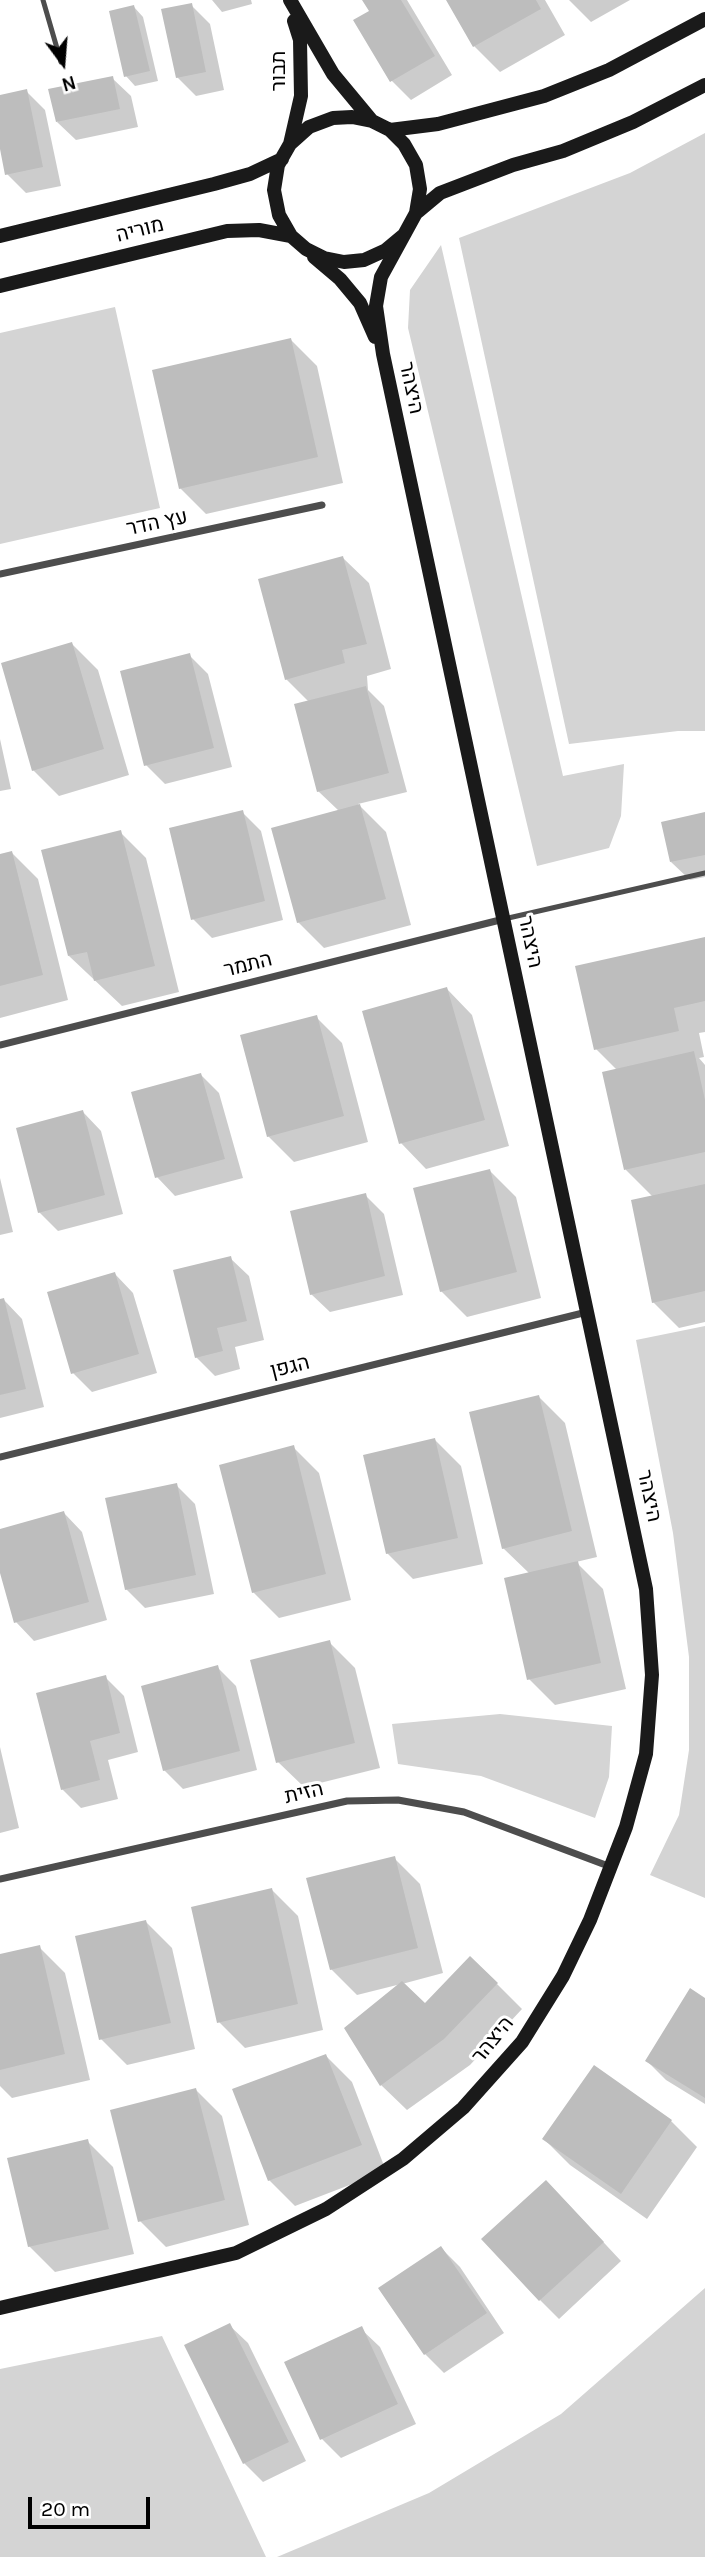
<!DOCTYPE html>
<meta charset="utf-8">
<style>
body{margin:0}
#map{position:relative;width:705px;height:2557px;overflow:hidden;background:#fff;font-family:Karla,sans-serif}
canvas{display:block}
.north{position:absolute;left:28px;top:28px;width:70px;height:70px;-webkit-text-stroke:5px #fff;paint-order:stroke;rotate:164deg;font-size:19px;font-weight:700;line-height:28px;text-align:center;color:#000}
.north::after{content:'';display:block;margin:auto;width:24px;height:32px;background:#000;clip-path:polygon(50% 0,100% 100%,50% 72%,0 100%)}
.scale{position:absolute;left:28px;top:2497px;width:122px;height:32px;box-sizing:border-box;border:4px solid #000;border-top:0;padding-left:9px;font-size:21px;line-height:24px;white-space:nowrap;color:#000;-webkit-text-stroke:5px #fff;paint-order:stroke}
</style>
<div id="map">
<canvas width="705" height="2557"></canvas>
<div class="north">N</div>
<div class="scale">20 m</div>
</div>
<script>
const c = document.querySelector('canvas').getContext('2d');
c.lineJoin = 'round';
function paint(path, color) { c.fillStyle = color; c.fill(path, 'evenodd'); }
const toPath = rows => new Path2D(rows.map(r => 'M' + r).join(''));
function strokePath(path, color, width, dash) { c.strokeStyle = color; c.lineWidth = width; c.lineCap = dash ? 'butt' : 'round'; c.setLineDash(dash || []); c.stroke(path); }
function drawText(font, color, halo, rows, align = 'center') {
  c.font = font + ' Karla,Heebo,sans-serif'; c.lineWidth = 6; c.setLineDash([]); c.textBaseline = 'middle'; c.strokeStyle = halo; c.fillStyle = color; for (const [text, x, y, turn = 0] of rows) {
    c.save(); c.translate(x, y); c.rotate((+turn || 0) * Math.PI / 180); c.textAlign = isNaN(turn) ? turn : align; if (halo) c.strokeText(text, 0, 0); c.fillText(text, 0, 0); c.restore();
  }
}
const green = toPath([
 [705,133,705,731,678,731,569,744,459,238,630,173],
 [441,245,563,776,624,764,621,816,609,848,537,866,408,328,410,290],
 [115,307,160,508,0,544,0,333],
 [705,1326,705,1898,650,1875,679,1815,689,1750,689,1657,673,1533,636,1340],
 [500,1714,612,1726,609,1777,595,1818,481,1776,398,1764,392,1724],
 [705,2288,705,2557,277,2557,429,2493,561,2414],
 [162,2336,266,2557,0,2557,0,2369]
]);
const shadow = toPath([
 [212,0,251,0,252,4,222,12],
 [364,0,407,0,452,75,411,100,392,81,355,21,371,11],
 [448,0,545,0,565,35,500,72,474,46],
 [569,0,630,0,591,22],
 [191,5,210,24,224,90,196,96,177,77],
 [134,7,143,17,158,81,135,86,126,76],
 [112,78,131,96,138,127,76,140,57,122],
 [26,91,45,110,61,186,26,193,7,174,0,140,0,96],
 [291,340,317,366,343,483,206,514,180,488],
 [343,558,369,583,391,669,367,676,368,690,384,706,407,792,358,804,386,832,411,925,324,948,298,922,339,811,318,791,309,702,286,679],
 [72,644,98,670,129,775,59,796,33,770],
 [189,655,208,674,232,767,165,784,146,765],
 [0,739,11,789,0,791],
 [242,812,261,831,283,920,212,938,193,919],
 [705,814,705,877,690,880,671,862],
 [120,832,146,858,179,992,122,1006,69,956],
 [12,853,38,879,68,1000,0,1018,0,856],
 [705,939,705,1032,699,1033,704,1057,699,1058,705,1065,705,1322,679,1328,653,1302,653,1197,626,1170,617,1070,596,1049],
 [447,989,472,1015,509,1146,426,1169,401,1143],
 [316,1017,342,1043,368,1142,294,1162,268,1136],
 [200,1074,219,1093,243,1178,175,1196,157,1177],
 [83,1112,101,1131,123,1214,58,1231,39,1212],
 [490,1171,516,1197,541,1298,467,1317,441,1291],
 [0,1178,13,1232,0,1235],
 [365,1195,384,1214,403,1295,330,1312,311,1294],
 [230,1258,249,1276,264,1340,235,1347,240,1369,215,1376,196,1357],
 [115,1274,133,1293,157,1373,92,1392,73,1373],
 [4,1300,22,1319,44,1407,0,1418,0,1301],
 [539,1397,565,1423,597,1557,576,1562,603,1589,626,1689,555,1705,529,1679,530,1574,503,1548],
 [435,1440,461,1466,483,1564,413,1579,387,1553],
 [293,1447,319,1473,351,1600,279,1618,253,1592],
 [176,1485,195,1504,214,1594,145,1608,126,1589],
 [64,1513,82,1532,107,1620,34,1641,16,1622,0,1566,0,1531],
 [329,1642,355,1668,380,1768,304,1787,278,1762],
 [217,1667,236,1686,257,1770,183,1789,164,1770],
 [105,1677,124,1696,138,1752,108,1760,118,1799,81,1808,62,1789],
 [0,1747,19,1828,0,1833],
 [394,1858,420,1884,443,1973,402,1984,425,2006,497,1984,522,2009,470,2065,407,2110,381,2085,401,1984,357,1995,331,1969],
 [272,1890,298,1916,323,2030,245,2048,219,2022],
 [146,1922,172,1948,195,2049,127,2065,101,2039],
 [39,1947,65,1973,90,2080,12,2098,0,2086,0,1956],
 [705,2000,705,2104,666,2080,647,2061],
 [326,2056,352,2082,386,2171,295,2206,269,2180],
 [594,2068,671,2121,697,2147,647,2219,570,2165,544,2139],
 [196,2090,222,2116,249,2225,166,2247,140,2221],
 [87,2141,113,2167,134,2254,55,2272,29,2246],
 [565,2201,621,2261,559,2319,540,2300],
 [441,2248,460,2267,504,2333,444,2373,425,2354,381,2288],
 [229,2325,248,2343,306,2461,263,2482,244,2463],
 [361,2329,380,2347,416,2424,341,2458,322,2439,286,2362]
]);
const building = toPath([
 [362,0,401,0,435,56,390,82,353,20,369,11],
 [446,0,536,0,541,9,473,47],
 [192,3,206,72,176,78,161,9],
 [134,5,150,71,124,77,109,11],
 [113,76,120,109,56,122,48,89],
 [27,89,43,167,5,175,0,149,0,95],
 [291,338,318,457,179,489,152,370],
 [343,556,367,644,342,650,345,663,285,680,258,579],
 [72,642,104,749,32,771,1,663],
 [190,653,214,748,144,766,120,671],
 [366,686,389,773,317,792,294,704],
 [360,804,386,899,297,923,271,828],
 [243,810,265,901,191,920,169,828],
 [705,812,705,855,670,862,661,822],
 [121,830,155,966,94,981,87,952,68,956,41,850],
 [12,851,43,975,0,986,0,854],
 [705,937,705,1001,674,1008,679,1031,594,1050,575,966],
 [447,987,485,1120,399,1144,362,1011],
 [317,1015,344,1116,267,1137,240,1035],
 [694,1051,705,1100,705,1152,624,1170,602,1072],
 [201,1073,225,1159,155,1178,131,1092],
 [83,1110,105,1195,38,1213,16,1128],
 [490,1169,517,1272,440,1292,413,1188],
 [705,1184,705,1291,652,1303,631,1200],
 [366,1193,385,1276,310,1295,290,1211],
 [231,1256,247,1321,217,1328,223,1351,195,1358,173,1270],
 [115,1272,139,1354,71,1374,47,1292],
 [4,1298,26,1389,0,1395,0,1299],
 [539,1395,572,1531,502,1549,469,1412],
 [435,1438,458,1538,386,1554,363,1455],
 [294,1445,326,1574,252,1593,219,1465],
 [177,1483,196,1575,125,1590,105,1498],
 [64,1511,89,1602,14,1623,0,1573,0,1529],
 [578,1561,601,1663,527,1680,504,1578],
 [330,1640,355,1743,276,1763,250,1660],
 [218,1665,240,1751,163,1771,141,1686],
 [106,1675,120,1733,90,1741,100,1780,61,1790,36,1693],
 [395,1856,418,1948,330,1970,306,1878],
 [272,1888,298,2004,217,2023,191,1907],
 [146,1920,171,2023,99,2040,75,1936],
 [40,1945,65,2054,0,2070,0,1954],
 [470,1956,498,1983,444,2039,380,2086,344,2028,402,1981,425,2003],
 [690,1988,705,1998,705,2098,645,2061],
 [326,2054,362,2145,268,2181,232,2089],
 [594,2065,672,2120,621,2194,542,2139],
 [196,2088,225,2200,138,2222,110,2110],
 [88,2139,109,2229,28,2247,7,2158],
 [546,2180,604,2242,539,2301,481,2239],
 [441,2246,487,2313,424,2355,378,2288],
 [230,2323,289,2442,243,2464,184,2345],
 [362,2326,398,2404,320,2440,284,2362]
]);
const lane = toPath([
 [43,0,61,62],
 [504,919,705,873]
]);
const street = toPath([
 [0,574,322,505],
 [0,1045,504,919],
 [0,1457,587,1312],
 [0,1879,347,1801,398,1800,464,1812,611,1867]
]);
const secondary = toPath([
 [290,0,333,74,372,121,390,130,404,144,416,165,420,189,416,213,404,235,386,250,364,260,344,262,324,258,306,249,291,236,279,215,274,190,278,165,290,144,309,127,333,118,352,117,372,121],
 [390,130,438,124,544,96,609,70,705,19],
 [290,144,301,96,300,40,294,21],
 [416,213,440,193,513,165,563,151,633,122,705,85],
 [0,236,214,184,250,174,282,159],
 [314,257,340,279,360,303,375,337],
 [0,286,227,231,259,230,291,236],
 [0,2308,236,2253,326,2209,403,2159,463,2108,522,2042,563,1976,590,1920,626,1827,646,1754,652,1675,646,1589,383,354,376,306,381,277,404,235]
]);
const streetNames = [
 ["תבור",279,71,-90],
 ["מוריה",140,230,-14],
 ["היצהר",411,388,78],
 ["עץ הדר",157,523,-12],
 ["היצהר",530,942,78],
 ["התמר",248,965,-14],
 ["הגפן",290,1367,-14],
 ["היצהר",649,1496,78],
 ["הזית",304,1793,-13],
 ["היצהר",493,2040,-51]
];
paint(green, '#d4d4d4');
paint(shadow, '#0003');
paint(building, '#bdbdbd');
strokePath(lane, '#4d4d4d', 5);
strokePath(street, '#4d4d4d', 7);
strokePath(secondary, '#1a1a1a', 14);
drawText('21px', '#000', '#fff', streetNames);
</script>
